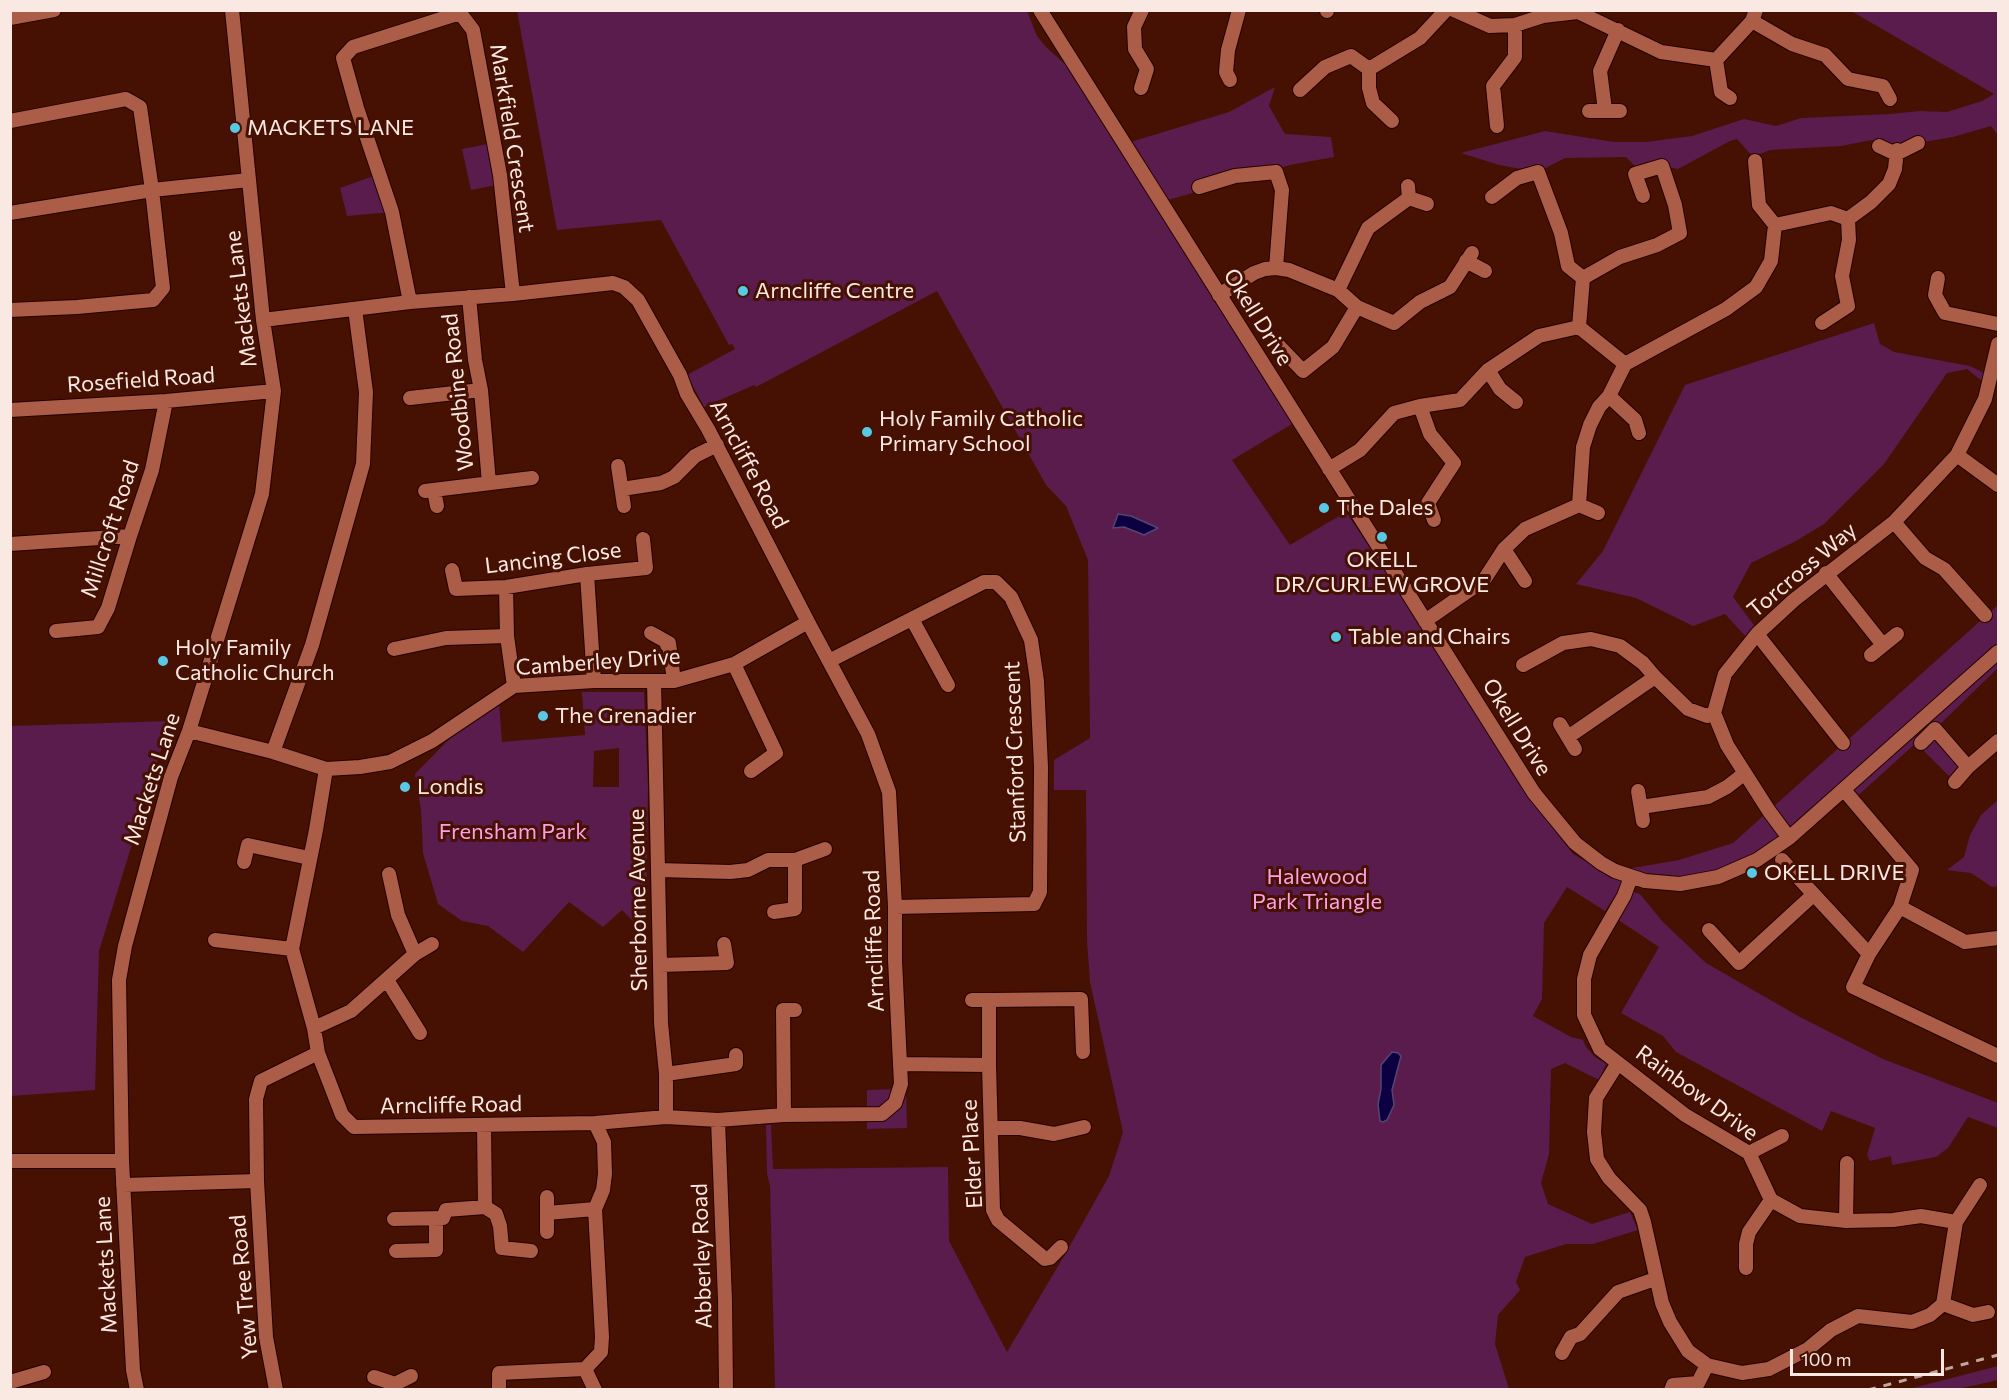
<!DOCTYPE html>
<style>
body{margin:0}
#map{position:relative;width:2009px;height:1400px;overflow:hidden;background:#461002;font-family:Commissioner,sans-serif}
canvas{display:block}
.frame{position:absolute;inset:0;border:12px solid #fae8e3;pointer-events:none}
.scale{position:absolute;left:1790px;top:1349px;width:154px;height:27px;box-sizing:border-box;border:3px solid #fae8e3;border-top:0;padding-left:8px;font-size:18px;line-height:21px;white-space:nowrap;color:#fae8e3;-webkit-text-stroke:4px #461002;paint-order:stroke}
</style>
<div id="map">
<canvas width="2009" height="1400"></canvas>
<div class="frame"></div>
<div class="scale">100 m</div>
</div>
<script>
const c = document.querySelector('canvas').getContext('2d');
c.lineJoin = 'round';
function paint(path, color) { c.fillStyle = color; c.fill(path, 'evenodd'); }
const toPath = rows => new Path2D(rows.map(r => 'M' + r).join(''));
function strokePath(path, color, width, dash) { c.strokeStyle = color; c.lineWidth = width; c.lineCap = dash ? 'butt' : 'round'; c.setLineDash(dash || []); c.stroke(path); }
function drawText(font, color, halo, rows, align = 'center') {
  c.font = font + ' Commissioner,sans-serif'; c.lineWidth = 6; c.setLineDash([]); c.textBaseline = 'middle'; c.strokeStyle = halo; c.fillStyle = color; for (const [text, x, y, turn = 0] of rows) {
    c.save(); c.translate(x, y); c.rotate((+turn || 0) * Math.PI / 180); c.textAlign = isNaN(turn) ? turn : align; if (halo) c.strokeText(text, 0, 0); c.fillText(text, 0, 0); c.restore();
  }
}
const green = toPath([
 [517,11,1027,11,1037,36,1047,48,1066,65,1292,424,1232,460,1290,545,1346,512,1473,702,1519,780,1542,814,1573,854,1596,867,1626,879,1605,911,1567,887,1544,923,1542,999,1533,1016,1571,1037,1583,1040,1586,1047,1595,1057,1606,1064,1599,1080,1565,1063,1551,1069,1549,1154,1541,1183,1548,1204,1592,1224,1630,1212,1638,1230,1593,1244,1566,1244,1525,1257,1516,1282,1520,1290,1498,1315,1495,1344,1509,1389,775,1389,770,1186,767,1174,766,1125,771,1125,773,1169,948,1167,949,1241,1007,1352,1067,1251,1109,1176,1123,1132,1090,982,1087,941,1086,790,1054,790,1054,760,1090,738,1088,560,1066,506,1046,485,937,291,756,387,754,385,704,407,687,375,735,349,732,344,729,345,661,220,557,230],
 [1851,11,1998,11,1998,135,1991,126,1953,137,1918,143,1897,150,1871,140,1841,146,1770,150,1753,157,1737,139,1730,141,1678,169,1662,166,1641,172,1626,157,1565,158,1538,172,1499,165,1461,153,1545,131,1614,142,1646,142,1692,136,1744,119,1776,126,1801,118,1890,114,1920,111,1947,112,1982,101,1994,94],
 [1275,87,1269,106,1285,134,1331,137,1334,157,1290,165,1161,202,1124,144,1229,112],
 [493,143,501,184,471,190,462,149],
 [379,174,392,212,347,216,340,188],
 [1874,323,1880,344,1894,352,1970,366,1988,375,1988,386,1967,369,1947,373,1884,464,1824,524,1796,541,1751,563,1733,597,1759,632,1749,640,1725,614,1693,626,1636,598,1576,584,1603,551,1685,385],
 [1998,605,1998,668,1935,729,1968,767,1955,782,1916,743,1853,800,1844,790,1738,870,1680,884,1615,871,1679,860,1733,843],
 [582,692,644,692,648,787,646,934,622,910,603,927,569,902,523,952,488,926,462,921,438,904,423,853,421,810,415,774,461,727,499,702,502,742,585,735],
 [619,748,619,787,593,787,594,751],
 [170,721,99,951,95,1090,11,1096,11,726],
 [1998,800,1998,886,1992,887,1971,873,1947,870,1964,857,1970,835,1981,815],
 [1631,891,1640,894,1663,922,1706,963,1800,1017,1883,1059,1998,1103,1998,1128,1968,1117,1948,1148,1936,1157,1892,1165,1891,1156,1870,1161,1867,1155,1875,1128,1831,1111,1822,1131,1676,1052,1663,1036,1621,1013,1659,947,1617,919],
 [906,1086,907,1128,867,1129,867,1090,899,1089],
 [1998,1366,1998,1380,1958,1389,1909,1389]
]);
const water = toPath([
 [1118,514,1131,516,1158,528,1144,535,1124,527,1113,528,1118,514],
 [1392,1052,1398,1053,1401,1056,1392,1090,1394,1105,1387,1120,1383,1122,1380,1121,1378,1104,1381,1089,1381,1065,1392,1052]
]);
const minor = toPath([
 [1040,10,1534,793,1575,843,1601,863,1615,871,1645,881,1680,884,1718,877,1757,860,1789,838,1998,652],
 [1327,10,1327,11],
 [1454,10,1490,26,1515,25,1543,16,1578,12,1661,52,1716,60],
 [10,18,54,10],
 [1752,21,1792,44,1825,55,1848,79,1883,86,1890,99],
 [1716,60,1752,21,1756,10],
 [1716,60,1721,92,1730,98],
 [1230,80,1226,72,1228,50,1239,10],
 [1141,88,1147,69,1135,49,1134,27,1142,10],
 [1300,90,1325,67,1351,56,1369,69],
 [1605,110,1600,71,1618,30],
 [1589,111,1620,111],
 [10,121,126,99,140,107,152,190,10,213],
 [1392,121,1373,103,1369,88,1369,69,1420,38,1446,10],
 [1497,126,1493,86,1515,57,1515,25],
 [1879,146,1896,154,1918,143],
 [1199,187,1235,176,1276,172,1282,190,1276,268],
 [1492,197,1517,178,1538,172,1561,233,1568,266,1583,278],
 [1409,198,1427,204],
 [1775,225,1831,213,1848,219,1871,202,1889,184,1895,169,1897,150],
 [1466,261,1485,271],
 [1938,278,1935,295,1945,313,1998,324],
 [1338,290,1368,228,1409,198,1408,186],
 [1219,295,1254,273,1265,269,1276,268,1289,270,1338,290,1357,307,1394,323,1420,302,1450,287,1472,253],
 [469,297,475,360,481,390,489,483],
 [410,302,392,212,357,108,343,58,353,47,460,13,473,30,500,175,513,294],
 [10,310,77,307,153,300,163,288,152,190,249,180],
 [263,320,410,302,513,294,613,283,624,287,638,300,680,375,687,394,708,429,808,622,868,734,889,792,895,907,895,960,900,1064,901,1084,895,1103,882,1114,784,1115,718,1120,666,1117,595,1123,354,1127,342,1115,318,1053,314,1028,292,949,316,830,326,769],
 [1822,323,1848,306,1842,276,1849,240,1848,219],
 [1579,327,1583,278,1620,257,1657,245,1680,233,1675,205,1662,166,1635,174,1643,196],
 [1279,346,1303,371,1333,347,1357,307],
 [1488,370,1500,389,1516,402],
 [1609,396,1635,420,1639,433],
 [410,398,481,390],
 [1420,406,1430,434,1454,463,1428,503,1434,520],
 [10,410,166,401,274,391],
 [1957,455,1998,485],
 [618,466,624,506],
 [1329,469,1360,450,1394,413,1420,406,1460,400,1488,370,1539,336,1579,327,1625,364],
 [622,489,661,483,674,477,695,456,717,445],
 [434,490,437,506],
 [425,491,532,478],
 [1579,505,1598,513],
 [1894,522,1925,558,1944,569,1985,615],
 [10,544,130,536],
 [1504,549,1525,581],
 [452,570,456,589,506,587,587,574,646,568,643,539],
 [1826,573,1883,645],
 [587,574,594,681],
 [506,587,507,636,514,686],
 [912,619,948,685],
 [1425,621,1484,580,1504,549,1525,529,1579,505,1583,447,1590,425,1599,407,1609,396,1625,364,1726,309,1756,287,1771,261,1775,225,1759,205,1755,161],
 [56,631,98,627,108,608,130,536,152,470,166,401],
 [651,633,669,643],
 [1757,634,1843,743],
 [667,645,669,643,674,681],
 [394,649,446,638,507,636],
 [1871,655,1897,634],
 [829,661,984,582,996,582,1011,597,1031,640,1037,681,1041,767,1040,892,1034,904,895,907],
 [734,664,776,753,751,771],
 [1523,665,1563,643,1591,639,1620,646,1643,663,1655,677,1688,709,1707,716,1714,713],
 [654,681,660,965,661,1023,666,1074,666,1117],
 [1560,724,1575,749],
 [189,731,273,752,326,769,360,767,390,762,432,741,514,686,594,681,674,681,734,664,808,622],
 [1568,737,1655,677],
 [1921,743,1935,729,1968,767,1998,741],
 [273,752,312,645,363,464,366,392,355,309],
 [1955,782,1968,767],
 [1844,790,1912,870,1900,907,1869,954,1853,987,1998,1056],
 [1638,791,1643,821],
 [1641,807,1708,797,1727,787,1745,773],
 [1789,838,1769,811,1727,745,1714,713,1725,674,1757,634,1794,600,1894,522,1957,455,1985,399,1998,344],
 [795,860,825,849],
 [1782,860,1869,954],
 [244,862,248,845,309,858],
 [659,870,730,872,748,870,768,860,795,860,795,909,774,912],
 [1631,877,1624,896,1590,955,1584,979,1584,1015,1600,1049,1685,1115,1749,1153,1771,1200,1800,1216,1846,1221,1893,1220,1921,1216,1956,1222],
 [1900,907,1965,942,1998,938],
 [1709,930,1739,963,1813,895],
 [215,940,292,949],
 [415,954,432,944],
 [660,965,727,963,724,944],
 [387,980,420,1033],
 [972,1000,989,1000],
 [314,1028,351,1011,415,954,398,915,389,874],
 [1618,1063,1596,1098,1594,1132,1597,1159,1609,1178,1640,1210,1644,1222,1662,1303,1670,1322,1688,1351,1707,1365,1742,1373,1769,1369,1808,1349,1831,1330,1858,1316,1912,1322,1930,1315,1943,1304,1956,1222,1980,1185],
 [900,1064,989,1065,989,1000,1081,999,1083,1052],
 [989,1065,993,1210,998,1220,1045,1259,1050,1258,1061,1247],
 [666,1074,736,1064,736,1055],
 [784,1115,783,1010,795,1010],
 [718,1120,725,1300,726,1390],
 [991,1128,1020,1128,1054,1134,1084,1127],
 [1749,1153,1782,1136],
 [10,1161,122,1161],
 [123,1185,257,1181],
 [547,1197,547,1232],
 [485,1207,496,1214,500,1226,502,1248,531,1251],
 [547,1213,595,1209],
 [394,1219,443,1218,446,1210,485,1207,484,1125],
 [1846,1221,1847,1163],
 [396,1251,436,1250,436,1218],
 [1746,1268,1746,1244,1749,1232,1771,1200],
 [1943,1304,1973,1315,1988,1312],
 [1562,1353,1571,1337,1580,1334,1618,1292,1655,1279],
 [374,1377,395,1384,411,1376],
 [10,1382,44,1372],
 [137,1390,133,1370,122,1161,119,980,125,946,171,777,189,731,262,494,274,391,263,320,232,10],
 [276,1390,266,1337,257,1181,256,1099,261,1081,318,1053],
 [499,1390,499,1373,585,1369],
 [595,1390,585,1369,601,1352,602,1337,595,1209,603,1190,605,1174,604,1142,595,1123],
 [1671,1390,1673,1385,1698,1383,1707,1365]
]);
const rail = toPath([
 [1868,1390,1998,1355]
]);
const markers = [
 [235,128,6,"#59c8e4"],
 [743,291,6,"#59c8e4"],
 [867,432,6,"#59c8e4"],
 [1324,508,6,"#59c8e4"],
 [1382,537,6,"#59c8e4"],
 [1336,637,6,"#59c8e4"],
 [163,661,6,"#59c8e4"],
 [543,716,6,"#59c8e4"],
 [405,787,6,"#59c8e4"],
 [1752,873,6,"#59c8e4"]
];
const poiNames = [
 ["MACKETS LANE",247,128],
 ["Arncliffe Centre",755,291],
 ["Holy Family Catholic",879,419],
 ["Primary School",879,444],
 ["The Dales",1336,508],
 ["OKELL",1382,560,"center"],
 ["DR/CURLEW GROVE",1382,585,"center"],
 ["Table and Chairs",1348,637],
 ["Holy Family",175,648],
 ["Catholic Church",175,673],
 ["The Grenadier",555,716],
 ["Londis",417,787],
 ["OKELL DRIVE",1764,873]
];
const streetNames = [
 ["Markfield Crescent",512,138,81],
 ["Mackets Lane",241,299,-97],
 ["Okell Drive",1258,317,58],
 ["Rosefield Road",141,380,-4],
 ["Woodbine Road",458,392,-96],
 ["Arncliffe Road",749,464,62],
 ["Millcroft Road",110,529,-72],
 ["Lancing Close",553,558,-7],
 ["Torcross Way",1802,570,-40],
 ["Camberley Drive",598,662,-4],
 ["Okell Drive",1517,727,58],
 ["Stanford Crescent",1015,752,-92],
 ["Mackets Lane",152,779,-72],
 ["Sherborne Avenue",638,900,-91],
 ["Arncliffe Road",874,941,-92],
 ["Rainbow Drive",1697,1093,36],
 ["Arncliffe Road",451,1105,-1],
 ["Elder Place",972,1154,-93],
 ["Abberley Road",702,1256,-92],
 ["Mackets Lane",106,1265,-93],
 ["Yew Tree Road",244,1287,-95]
];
const parkNames = [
 ["Frensham Park",513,832],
 ["Halewood",1317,877],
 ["Park Triangle",1317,902]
];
paint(green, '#5a1c4d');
paint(water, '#0c0042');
strokePath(water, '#534672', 1.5);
strokePath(minor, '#240200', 16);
strokePath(minor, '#ab5d47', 14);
strokePath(rail, '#c3a69e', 3, [8, 8]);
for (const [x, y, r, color] of markers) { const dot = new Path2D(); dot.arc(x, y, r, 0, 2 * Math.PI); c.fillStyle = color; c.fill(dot); strokePath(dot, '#461002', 2); }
drawText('22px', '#fae8e3', '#461002', poiNames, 'left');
drawText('22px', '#fae8e3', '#461002', streetNames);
drawText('22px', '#fd9fe5', '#461002', parkNames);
</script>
